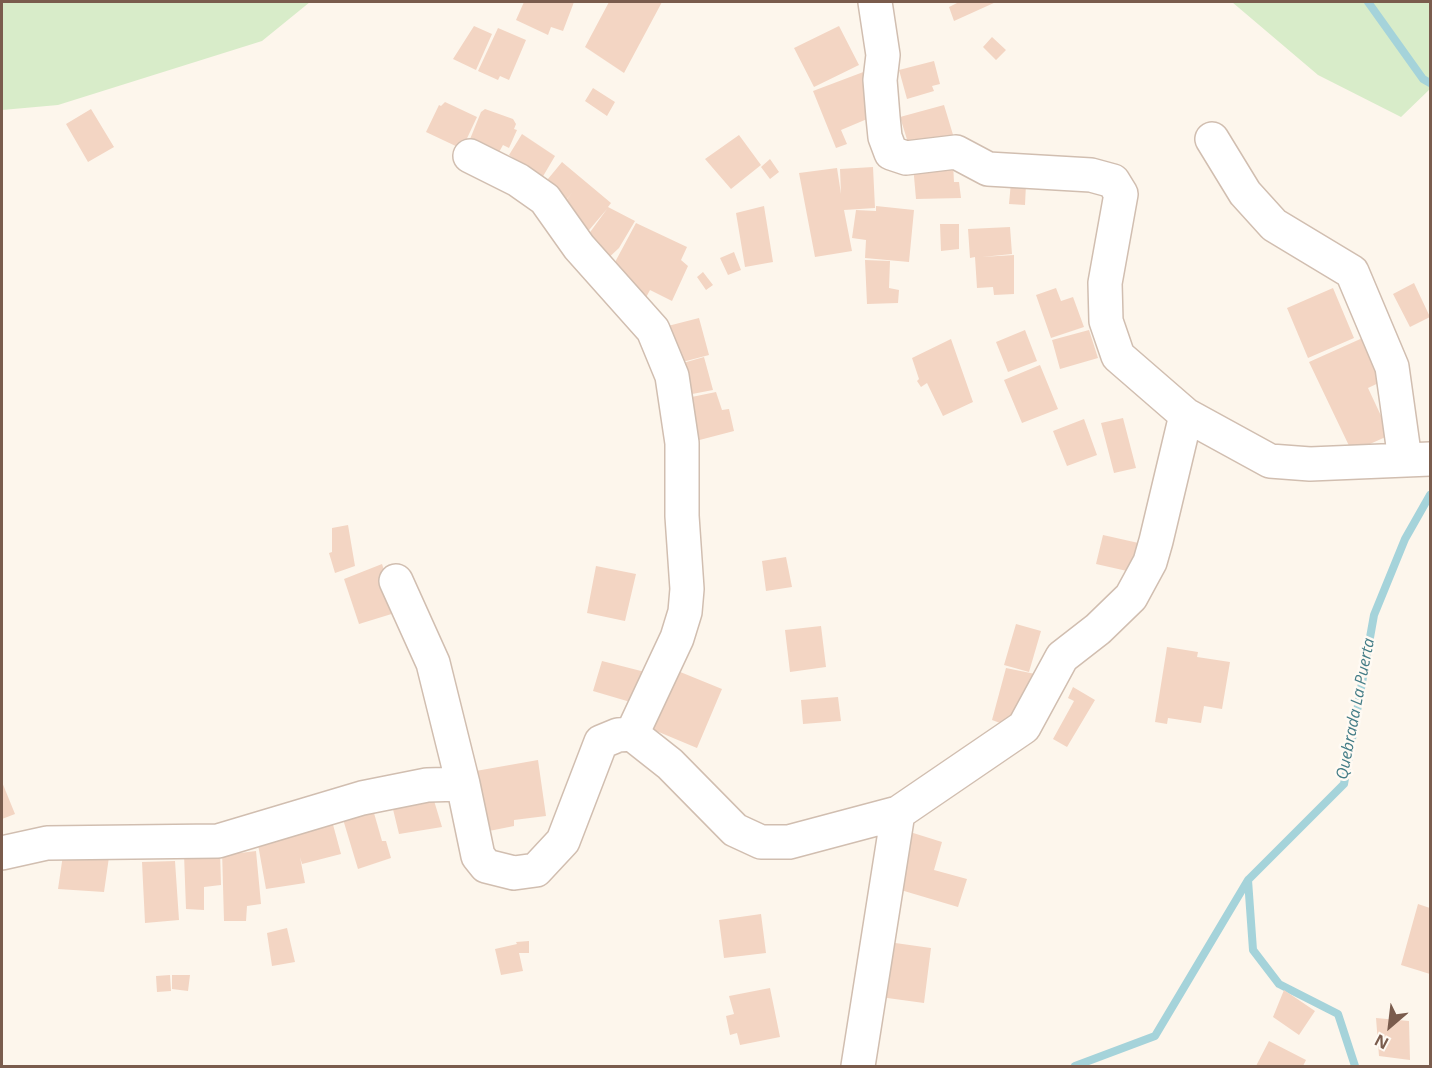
<!DOCTYPE html>
<style>
body{margin:0}
#map{position:relative;width:1432px;height:1068px;overflow:hidden;background:#fdf6ec;font-family:"Open Sans",sans-serif}
canvas{display:block}
.frame{position:absolute;inset:0;border:3px solid #7a5c4d;pointer-events:none}
.north{position:absolute;left:1360px;top:996px;width:60px;height:60px;-webkit-text-stroke:4px #fffaf3;paint-order:stroke;rotate:208deg;font-size:16px;font-weight:700;line-height:24px;text-align:center;color:#7a5c4d}
.north::after{content:'';display:block;margin:auto;width:21px;height:27px;background:#7a5c4d;clip-path:polygon(50% 0,100% 100%,50% 72%,0 100%)}
</style>
<div id="map">
<canvas width="1432" height="1068"></canvas>
<div class="frame"></div>
<div class="north">N</div>
</div>
<script>
const c = document.querySelector('canvas').getContext('2d');
c.lineJoin = 'round';
function paint(path, color) { c.fillStyle = color; c.fill(path, 'evenodd'); }
const toPath = rows => new Path2D(rows.map(r => 'M' + r).join(''));
function strokePath(path, color, width, dash) { c.strokeStyle = color; c.lineWidth = width; c.lineCap = dash ? 'butt' : 'round'; c.setLineDash(dash || []); c.stroke(path); }
function drawText(font, color, halo, rows, align = 'center') {
  c.font = font + ' "Open Sans",sans-serif'; c.lineWidth = 5; c.setLineDash([]); c.textBaseline = 'middle'; c.strokeStyle = halo; c.fillStyle = color; for (const [text, x, y, turn = 0] of rows) {
    c.save(); c.translate(x, y); c.rotate((+turn || 0) * Math.PI / 180); c.textAlign = isNaN(turn) ? turn : align; if (halo) c.strokeText(text, 0, 0); c.fillText(text, 0, 0); c.restore();
  }
}
const green = toPath([
 [2,2,310,2,262,41,58,105,2,110],
 [1232,2,1430,2,1430,89,1401,117,1318,75]
]);
const stream = toPath([
 [1368,2,1423,79,1430,83],
 [1075,1066,1155,1036,1248,880],
 [1355,1066,1338,1014,1279,984,1253,950,1248,880,1344,784,1374,615,1405,539,1430,495]
]);
const building = toPath([
 [524,2,574,2,563,31,551,27,548,35,516,20],
 [609,2,662,2,624,73,585,47],
 [959,2,996,2,954,21,949,7],
 [474,26,492,34,476,70,453,59],
 [839,26,859,65,814,87,794,48],
 [498,28,526,40,509,80,500,76,498,80,478,71],
 [992,37,1006,50,996,60,983,47],
 [934,61,940,84,932,86,934,91,907,99,899,70],
 [866,71,879,114,841,130,847,144,836,148,813,91],
 [593,88,615,102,607,116,585,101],
 [445,102,477,117,462,149,426,132,439,105,441,106],
 [944,105,954,138,910,149,900,117],
 [91,109,114,147,88,162,66,124],
 [485,109,513,119,516,124,514,129,517,130,509,148,503,145,493,163,466,149,481,112],
 [522,134,555,156,542,178,509,155],
 [739,135,761,165,731,189,705,159],
 [770,159,779,172,770,179,761,167],
 [562,162,611,203,608,207,635,221,619,248,602,264,588,235,607,209,584,236,557,211,572,193,564,202,543,185],
 [953,163,954,182,959,182,961,198,916,199,913,165],
 [873,167,875,208,844,210,852,251,815,257,799,173,837,168,841,194,840,169],
 [1011,182,1026,184,1025,205,1009,204],
 [764,206,773,262,745,267,736,213],
 [876,206,914,210,909,262,865,258,866,240,852,238,856,210,876,211],
 [636,223,687,247,681,260,688,266,672,301,650,290,642,305,607,277],
 [940,224,959,224,959,249,941,251],
 [1010,227,1012,254,982,257,1014,255,1014,294,994,295,993,287,977,288,975,257,970,258,968,229],
 [734,252,741,270,728,275,720,258],
 [865,260,890,261,889,288,899,290,898,303,867,304],
 [703,272,713,285,706,290,697,277],
 [1414,283,1430,317,1410,327,1393,294],
 [1056,288,1061,301,1073,297,1084,327,1051,338,1036,295],
 [1333,288,1354,338,1308,358,1287,308],
 [699,318,709,355,671,365,660,328],
 [1025,330,1037,361,1008,372,996,342],
 [1089,330,1098,358,1060,369,1052,340],
 [1367,336,1387,379,1368,388,1390,435,1352,452,1309,362],
 [951,339,973,402,943,416,927,383,921,387,917,381,919,379,912,358],
 [704,357,713,390,687,395,676,365],
 [1040,365,1058,409,1022,423,1004,380],
 [716,392,722,410,729,409,734,431,688,443,677,400],
 [1123,418,1136,468,1114,473,1101,423],
 [1084,419,1097,455,1067,466,1053,431],
 [348,525,355,566,335,573,329,553,332,552,332,528],
 [1103,535,1143,544,1136,573,1096,564],
 [786,557,792,587,766,591,762,561],
 [382,564,398,612,359,624,344,579],
 [596,566,636,574,625,621,587,613],
 [1016,624,1041,631,1029,672,1004,665],
 [821,626,826,667,790,672,785,630],
 [1167,647,1198,652,1197,657,1230,662,1222,709,1204,706,1201,723,1168,718,1167,724,1155,722],
 [602,661,645,672,637,704,593,691],
 [668,667,722,689,697,748,642,725],
 [1006,668,1040,675,1011,727,992,720],
 [1073,687,1095,700,1067,747,1053,739,1074,701,1068,698],
 [838,697,841,721,803,724,801,700],
 [538,760,546,816,514,820,514,826,484,832,470,772],
 [2,782,15,814,2,819],
 [432,794,442,827,399,834,391,801],
 [372,806,382,841,386,841,391,858,358,869,342,816],
 [332,821,341,854,302,864,300,857,305,883,266,889,257,839],
 [910,832,942,842,934,870,967,879,958,907,894,888],
 [239,848,240,853,256,851,261,904,247,906,246,921,224,921,222,850],
 [220,850,221,885,204,887,204,910,186,909,184,854],
 [63,855,109,857,104,892,58,889],
 [175,861,179,920,145,923,142,862],
 [1418,904,1430,908,1430,974,1401,965],
 [761,914,766,953,724,958,719,920],
 [287,928,295,962,272,966,267,933],
 [529,941,529,953,519,953,523,971,501,975,495,949,517,944,516,942],
 [888,942,931,948,924,1003,880,997],
 [170,975,171,991,157,992,156,976],
 [172,975,190,975,188,991,172,989],
 [770,988,780,1037,740,1045,737,1033,730,1035,726,1016,734,1014,729,996],
 [1284,990,1315,1011,1299,1035,1273,1017],
 [1376,1018,1409,1021,1410,1060,1379,1056],
 [1269,1041,1306,1060,1303,1066,1256,1066]
]);
const minor = toPath([
 [875,2,883,55,880,80,883,117,885,137,891,153,906,158,956,152,988,169,1091,175,1113,181,1121,194,1105,283,1106,321,1118,356,1186,415,1270,461,1310,464,1430,459],
 [1212,139,1245,193,1274,225,1352,272,1392,367,1405,460],
 [470,156,518,180,545,199,579,247,653,330,672,376,682,443,682,516,687,589,685,612,677,638,632,734],
 [396,581,433,663,463,784],
 [2,853,47,843,218,841,362,798,427,785,463,784,478,856,486,866,514,873,536,870,563,841,601,742,618,735,632,734,670,764,735,830,761,842,789,842,898,813,1024,727,1062,657,1098,629,1131,597,1150,562,1156,541,1186,415],
 [858,1066,898,813]
]);
const waterNames = [
 ["Quebrada La Puerta",1356,709,-79]
];
paint(green, '#d8ecc9');
strokePath(stream, '#a5d3da', 8);
paint(building, '#f3d5c3');
strokePath(minor, '#d1beb0', 36);
strokePath(minor, '#fff', 33);
drawText('italic 16px', '#437c86', '#fffaf3', waterNames);
</script>
